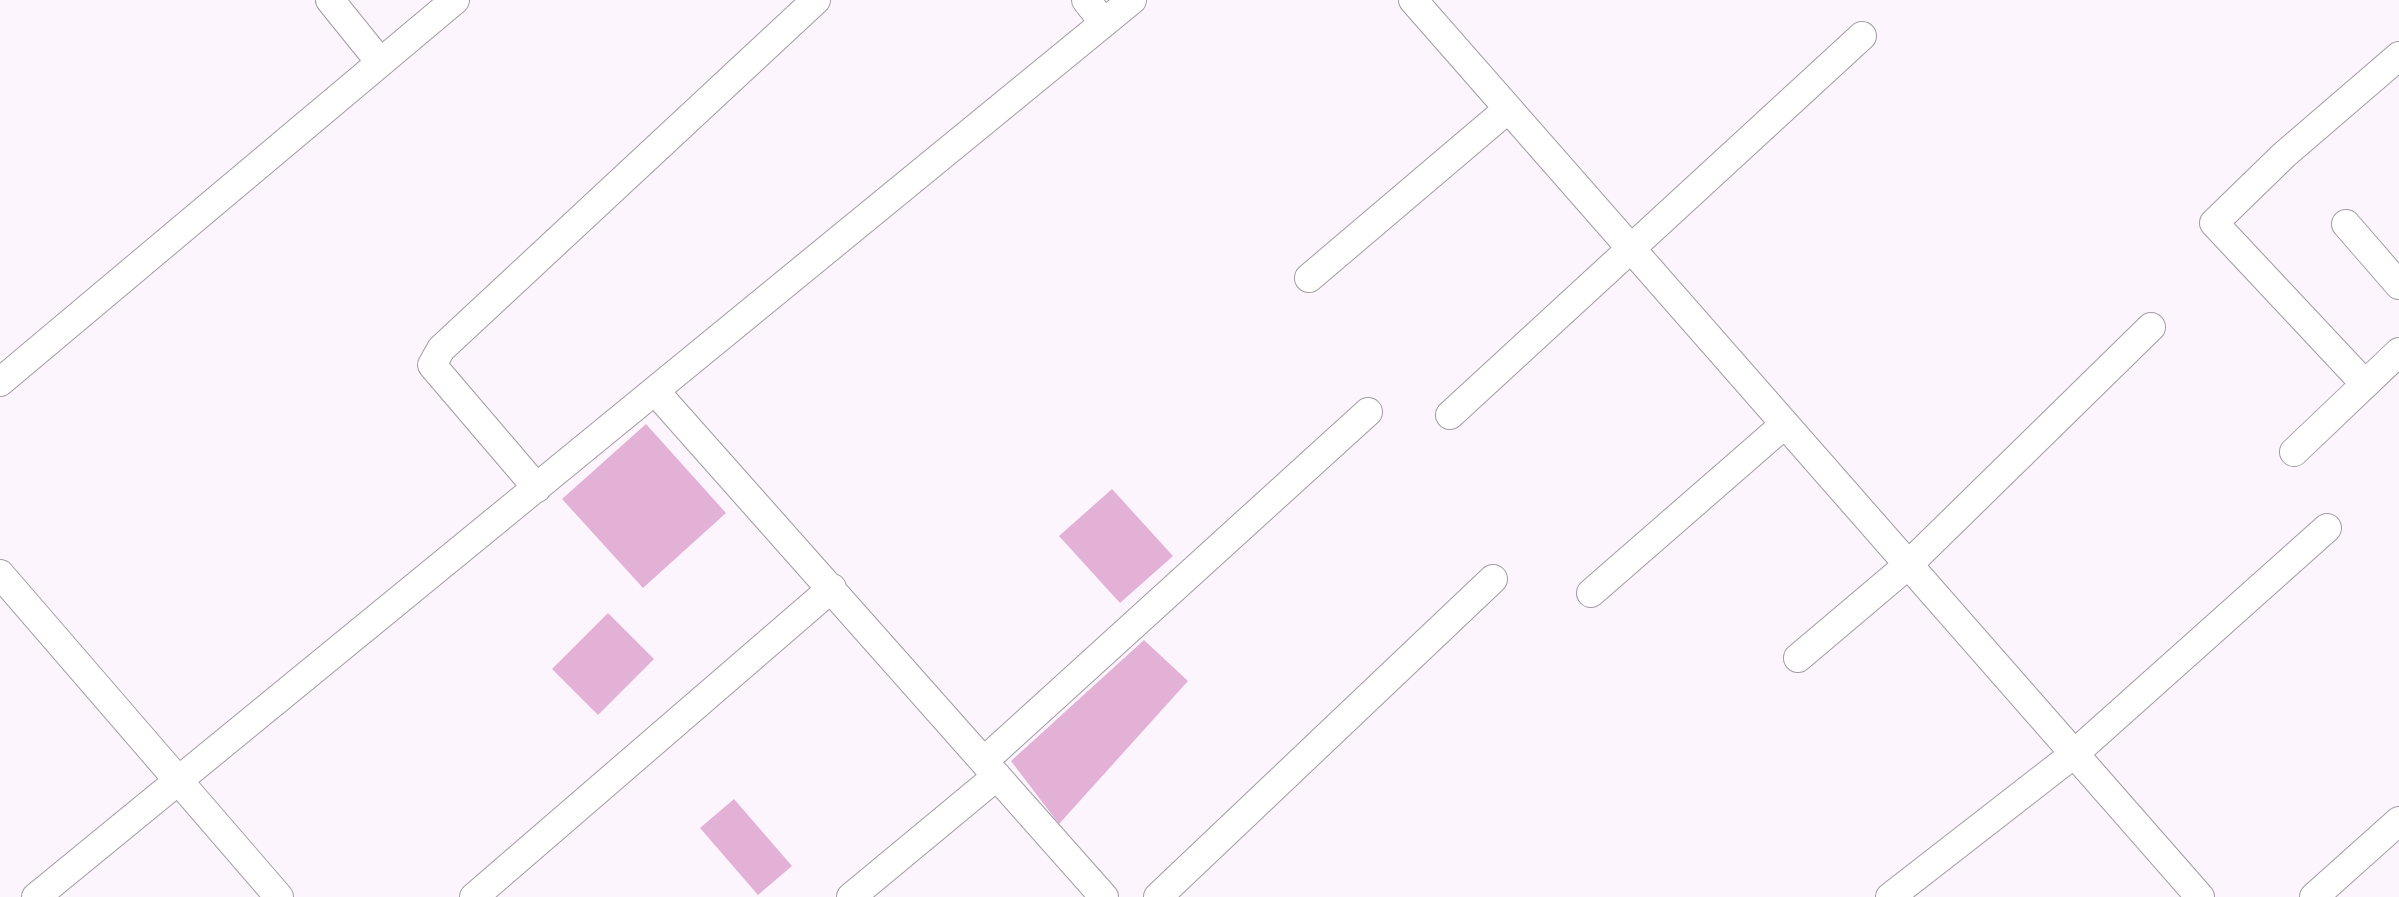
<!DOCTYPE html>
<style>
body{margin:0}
canvas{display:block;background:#fdf5fe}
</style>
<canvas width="2399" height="897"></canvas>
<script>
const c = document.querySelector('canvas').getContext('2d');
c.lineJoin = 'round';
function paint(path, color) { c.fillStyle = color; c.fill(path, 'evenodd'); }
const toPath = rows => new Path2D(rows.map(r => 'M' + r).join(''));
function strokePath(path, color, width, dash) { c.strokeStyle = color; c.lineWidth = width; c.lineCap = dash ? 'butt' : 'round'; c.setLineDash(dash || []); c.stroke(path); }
const building = toPath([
 [646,424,726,513,643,588,562,499],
 [1112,489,1173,556,1120,603,1059,536],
 [608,613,654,659,598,715,552,669],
 [1144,640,1188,681,1059,824,1011,761],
 [734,799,792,866,758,895,700,828]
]);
const minor = toPath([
 [330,0,380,62],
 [1086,0,1104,23],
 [1413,0,2200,897],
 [2346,224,2399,285],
 [1309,278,1508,109],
 [0,382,455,0],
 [2365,384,2214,223,2284,155,2399,56],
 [655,391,1104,897],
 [1450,415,1862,36],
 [2294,452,2399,352],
 [537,488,432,365,441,349,816,0],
 [0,574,279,897],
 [1591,593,1785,424],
 [1798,658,1908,565,2151,327],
 [984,761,1368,412],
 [36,897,1132,0],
 [474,897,832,588],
 [851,897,997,776],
 [1158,897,1493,579],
 [1890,897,2074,754,2327,528],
 [2314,897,2399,821]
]);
paint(building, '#e4b1d6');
strokePath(minor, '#a29ba4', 30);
strokePath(minor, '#fff', 28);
</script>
